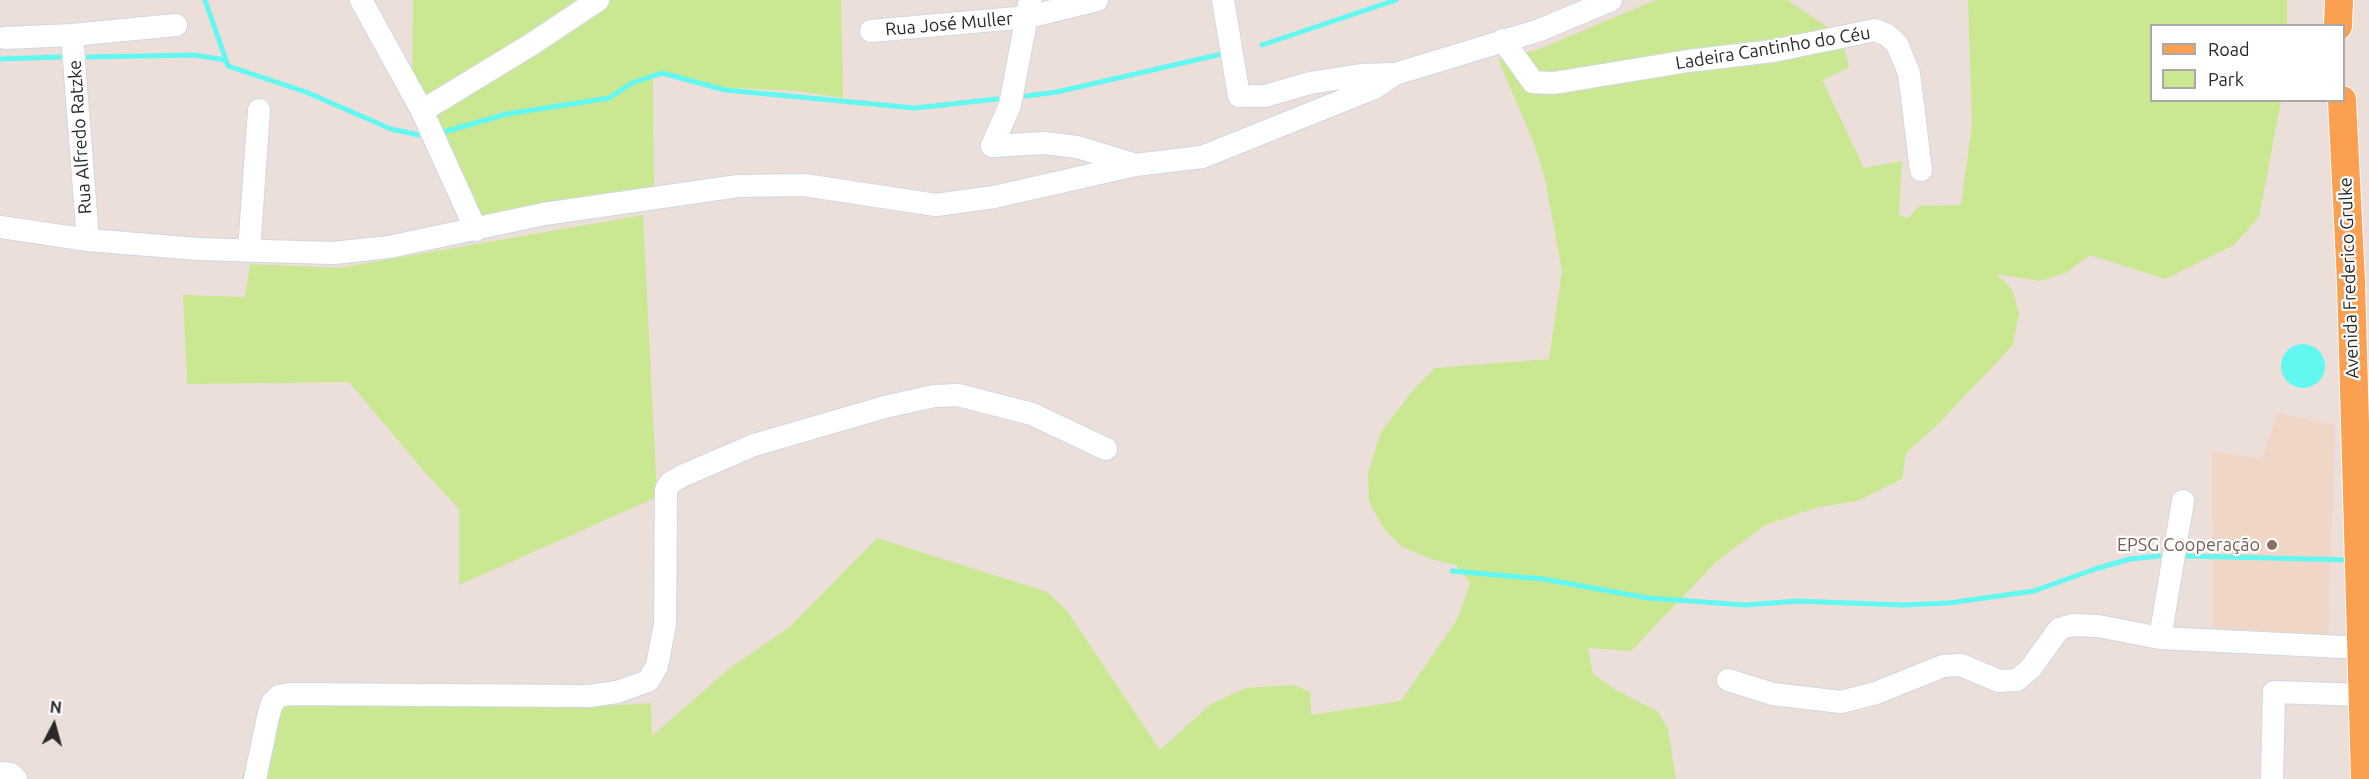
<!DOCTYPE html>
<meta charset="utf-8">
<style>
body{margin:0}
#map{position:relative;width:2369px;height:779px;overflow:hidden;background:#ecded9;font-family:Ubuntu,sans-serif}
canvas{display:block}
.legend{position:absolute;left:2150px;top:24px;width:195px;height:78px;box-sizing:border-box;background:#fff;border:2px solid #a9a9a9;margin:0;padding:8px 10px;list-style:none;font-size:18px;color:#292929}
.legend li{display:flex;align-items:center;gap:12px;height:30px}
.legend b{width:30px;border:2px solid #a9a9a9}
.north{position:absolute;left:24px;top:695px;width:60px;height:60px;-webkit-text-stroke:4px #fff;paint-order:stroke;rotate:6deg;font-size:16px;font-weight:700;line-height:24px;text-align:center;color:#292929}
.north::after{content:'';display:block;margin:auto;width:21px;height:27px;background:#292929;clip-path:polygon(50% 0,100% 100%,50% 72%,0 100%)}
</style>
<div id="map">
<canvas width="2369" height="779"></canvas>
<ul class="legend">
<li><b style="height:8px;background:#fb9f50"></b>Road</li>
<li><b style="height:16px;background:#c9e891"></b>Park</li>
</ul>
<div class="north">N</div>
</div>
<script>
const c = document.querySelector('canvas').getContext('2d');
c.lineJoin = 'round';
function paint(path, color) { c.fillStyle = color; c.fill(path, 'evenodd'); }
const toPath = rows => new Path2D(rows.map(r => 'M' + r).join(''));
function strokePath(path, color, width, dash) { c.strokeStyle = color; c.lineWidth = width; c.lineCap = dash ? 'butt' : 'round'; c.setLineDash(dash || []); c.stroke(path); }
function drawText(font, color, halo, rows, align = 'center') {
  c.font = font + ' Ubuntu,sans-serif'; c.lineWidth = 4.5; c.setLineDash([]); c.textBaseline = 'middle'; c.strokeStyle = halo; c.fillStyle = color; for (const [text, x, y, turn = 0] of rows) {
    c.save(); c.translate(x, y); c.rotate((+turn || 0) * Math.PI / 180); c.textAlign = isNaN(turn) ? turn : align; if (halo) c.strokeText(text, 0, 0); c.fillText(text, 0, 0); c.restore();
  }
}
const education = toPath([
 [2278,413,2335,425,2328,639,2213,631,2212,451,2262,459]
]);
const green = toPath([
 [413,0,841,0,843,98,797,91,715,87,673,74,653,76,654,188,461,223,412,106],
 [1656,0,1787,0,1841,36,1849,68,1822,80,1864,168,1902,161,1899,215,1909,218,1919,206,1961,205,1972,125,1968,0,2287,0,2287,25,2152,26,2152,100,2281,101,2259,217,2234,245,2165,279,2090,255,2066,273,2040,281,1996,274,2012,289,2019,313,2013,345,1938,424,1906,453,1902,479,1857,501,1819,507,1765,525,1717,561,1631,651,1588,648,1593,674,1616,690,1658,712,1668,729,1676,779,242,779,259,713,269,694,596,687,607,706,651,703,652,736,730,668,790,627,877,538,1047,592,1067,611,1160,750,1211,704,1246,688,1294,685,1310,692,1311,715,1401,701,1458,618,1470,583,1456,565,1431,559,1401,546,1384,529,1369,501,1368,473,1381,432,1414,389,1435,368,1549,359,1556,312,1562,271,1545,179,1533,141,1498,59,1537,50],
 [643,215,657,497,459,585,459,509,423,470,349,382,187,384,183,295,245,297,250,264,339,268]
]);
const water = toPath([
 '2281 366a22 22 0 1 1 44 0a22 22 0 1 1-44 0Z'
]);
const stream = toPath([
 [205,0,228,66,306,92,391,129,419,135],
 [1262,45,1396,0],
 [88,57,195,55,225,60],
 [0,59,60,57],
 [1026,96,1057,92,1226,53],
 [447,131,507,114,609,98,632,83,662,73,725,90,915,108,997,99],
 [2187,556,2350,560],
 [1452,571,1543,579,1648,598,1745,605,1798,601,1902,605,1949,603,2034,591,2095,569,2130,559,2159,556]
]);
const minor = toPath([
 [361,0,422,111,476,230],
 [1030,0,1010,105,992,146,1044,143,1077,147,1133,164],
 [1223,0,1239,96,1265,96,1310,83,1361,75,1393,74],
 [871,31,1028,17,1097,0],
 [72,35,88,240],
 [5,38,72,35,176,25],
 [1503,40,1533,82,1554,83,1688,61,1773,51,1875,30,1887,35,1897,44,1909,73,1921,170],
 [422,111,532,44,598,0],
 [0,227,88,240,198,249,333,253,389,247,544,214,738,186,804,185,936,205,994,197,1135,165,1202,157,1374,88,1395,74,1540,30,1611,0],
 [249,251,259,110],
 [2160,638,2183,501],
 [1728,680,1773,694,1841,702,1876,693,1943,666,1961,665,1999,681,2017,680,2031,668,2059,629,2072,625,2098,626,2160,638,2363,648],
 [0,773,11,774,16,779],
 [255,779,268,717,272,703,279,696,290,694,589,696,617,692,648,681,657,666,665,624,666,490,670,483,682,476,754,445,885,407,934,396,958,395,1032,414,1106,449],
 [2272,779,2274,692,2364,695]
]);
const major = toPath([
 [2338,26,2339,0],
 [2342,100,2351,282,2365,779]
]);
const markers = [
 [2272,545,6,"#8d6e63"]
];
const streetNames = [
 ["Rua José Muller",949,24,-5],
 ["Ladeira Cantinho do Céu",1773,48,-9],
 ["Rua Alfredo Ratzke",80,137,-94],
 ["Avenida Frederico Grulke",2349,278,-92]
];
const educationNames = [
 ["EPSG Cooperação",2260,545]
];
paint(education, '#f0d6c7');
paint(green, '#c9e891');
paint(water, '#63f7f2');
strokePath(stream, '#63f7f2', 5);
strokePath(minor, '#ced9e3', 24);
strokePath(major, '#fff', 30);
strokePath(minor, '#fff', 22);
strokePath(major, '#fb9f50', 28);
for (const [x, y, r, color] of markers) { const dot = new Path2D(); dot.arc(x, y, r, 0, 2 * Math.PI); c.fillStyle = color; c.fill(dot); strokePath(dot, '#fff', 2); }
drawText('18px', '#292929', '#fff', streetNames);
drawText('18px', '#785e54', '#fff', educationNames, 'right');
</script>
